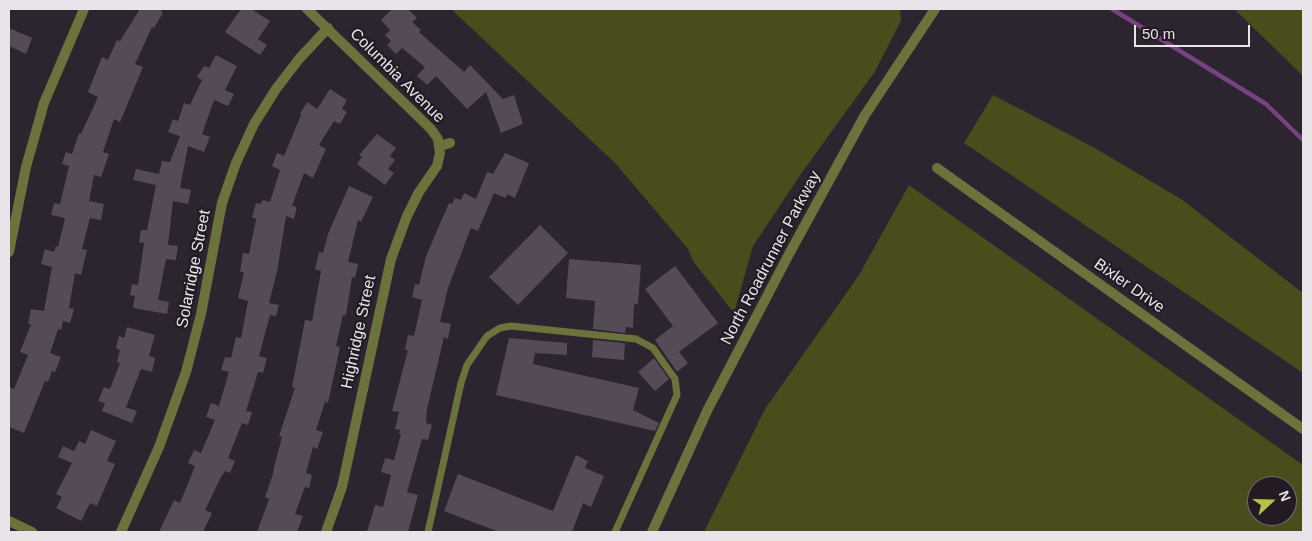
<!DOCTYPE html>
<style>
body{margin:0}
#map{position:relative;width:1312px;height:541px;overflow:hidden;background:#2c242e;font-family:Helvetica,sans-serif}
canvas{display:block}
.frame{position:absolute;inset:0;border:10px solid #e9e3ea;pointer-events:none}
.north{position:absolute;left:1247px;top:476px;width:50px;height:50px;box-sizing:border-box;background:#231a24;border:1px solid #726a73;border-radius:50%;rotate:69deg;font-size:14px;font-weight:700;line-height:20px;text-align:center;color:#e9e3ea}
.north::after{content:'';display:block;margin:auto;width:18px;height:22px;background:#b7c148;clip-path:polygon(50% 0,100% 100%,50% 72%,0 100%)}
.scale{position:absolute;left:1134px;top:25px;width:116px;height:22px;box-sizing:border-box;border:2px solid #e9e3ea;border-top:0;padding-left:6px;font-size:15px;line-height:18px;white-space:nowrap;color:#e9e3ea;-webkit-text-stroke:4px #231a24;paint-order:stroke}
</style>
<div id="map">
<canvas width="1312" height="541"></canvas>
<div class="frame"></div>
<div class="north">N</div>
<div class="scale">50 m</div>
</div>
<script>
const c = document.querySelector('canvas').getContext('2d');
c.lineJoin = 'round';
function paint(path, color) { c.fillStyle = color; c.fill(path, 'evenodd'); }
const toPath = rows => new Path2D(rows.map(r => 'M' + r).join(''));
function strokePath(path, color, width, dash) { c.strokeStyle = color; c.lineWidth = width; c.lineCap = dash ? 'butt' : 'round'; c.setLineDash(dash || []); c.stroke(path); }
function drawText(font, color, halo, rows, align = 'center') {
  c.font = font + ' Helvetica,sans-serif'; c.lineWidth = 4.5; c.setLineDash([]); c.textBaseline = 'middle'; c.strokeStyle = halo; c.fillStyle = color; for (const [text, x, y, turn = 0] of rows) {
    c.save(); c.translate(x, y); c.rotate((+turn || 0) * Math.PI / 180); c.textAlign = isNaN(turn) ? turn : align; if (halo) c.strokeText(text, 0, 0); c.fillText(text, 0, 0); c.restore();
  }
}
const green = toPath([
 [451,9,900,9,901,21,874,73,803,171,753,246,734,313,693,261,688,249,616,164],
 [1234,9,1303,9,1303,76,1266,40],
 [993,95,1093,147,1181,199,1303,293,1303,373,964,143],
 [909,185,1303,465,1303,532,704,532,765,409,859,275],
 [1257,486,1287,486,1287,516,1257,516]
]);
const stream = toPath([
 [1112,9,1266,104,1303,140]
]);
const building = toPath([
 [140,9,163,9,161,12,163,13,154,28,152,27,135,64,143,67,120,122,114,119,103,152,109,154,101,177,94,175,89,201,104,204,101,220,90,218,82,249,87,250,81,275,75,273,69,308,74,309,70,323,63,321,61,330,58,329,50,353,61,357,55,372,52,371,48,382,45,381,24,433,9,427,9,387,14,389,28,355,20,352,31,324,28,324,31,309,44,311,52,267,41,264,45,249,54,252,56,246,58,247,65,218,51,215,54,203,60,204,69,166,62,164,66,152,72,154,79,133,81,134,98,97,88,92,102,57,108,60,117,40,120,41],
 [241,9,251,9,270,21,258,39,267,45,260,55,225,32],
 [392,9,408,9,417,18,412,22,421,30,419,32,464,72,470,65,503,99,514,95,523,124,501,133,486,92,467,109,436,76,427,85,417,76,425,67,402,48,396,54,387,45,391,41,385,35,390,30,381,20],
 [9,28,32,38,26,54,9,46],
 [216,55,237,66,225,90,234,94,228,106,214,100,202,134,210,137,204,152,188,146,180,188,191,190,188,204,173,201,168,245,178,246,176,260,166,259,158,300,169,302,167,314,133,308,135,296,130,295,132,284,138,285,144,243,139,242,141,230,147,230,156,185,133,180,136,169,159,174,162,161,170,162,180,136,168,132,173,119,178,121,184,103,190,105,202,80,197,77,204,66,209,68],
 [330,89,347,100,342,109,347,112,340,124,334,121,319,145,326,149,313,178,304,173,292,206,297,207,294,219,286,216,277,272,269,303,279,305,276,316,270,315,259,356,267,358,263,373,258,372,246,411,252,412,248,425,242,423,228,458,235,461,230,473,225,471,221,477,205,510,212,513,203,532,159,532,174,500,180,503,195,466,188,463,194,450,201,453,215,420,206,417,211,403,219,406,229,372,221,370,225,357,231,358,236,337,241,338,248,301,238,298,244,272,240,272,243,253,249,254,256,219,252,217,256,203,261,204,262,200,270,202,280,170,272,166,277,153,284,156,301,115,300,114,307,102,317,109],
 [377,134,396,148,390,156,395,160,388,169,394,173,385,185,357,164,362,157,359,155],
 [505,153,529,163,515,198,507,194,506,198,494,193,478,231,471,228,448,288,440,322,451,324,448,339,444,337,427,409,426,423,432,425,428,440,422,439,407,492,418,495,408,532,367,532,375,505,383,507,391,475,381,472,385,458,394,460,401,434,399,434,400,430,395,429,399,412,392,411,408,350,405,350,408,335,414,336,422,300,412,297,415,284,419,285,426,256,449,203,452,204,455,198,461,200,464,193,476,199,487,172,493,174],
 [349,186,373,197,361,222,358,220,348,262,358,264,355,278,352,277,346,315,343,315,336,346,340,347,328,403,325,402,316,430,323,432,317,449,313,447,306,473,312,475,309,488,305,487,295,514,303,516,297,532,257,532,269,499,265,497,274,471,273,471,282,437,279,436,295,388,292,387,305,320,312,321,321,271,315,269,319,252,323,253,328,234],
 [540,225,568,253,518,305,489,277],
 [569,259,641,265,638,304,634,304,633,328,626,327,625,333,593,329,595,301,566,298],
 [675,266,718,323,679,352,688,363,677,372,655,340,673,326,645,289],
 [127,327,155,335,149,356,155,358,152,372,141,369,126,407,137,411,132,423,102,411,105,403,98,401,104,387,110,389,120,363,117,362,120,350,116,348,119,336,124,338],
 [509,338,567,343,567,355,535,353,533,364,639,388,633,410,659,423,655,431,496,395],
 [593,340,625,343,624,360,592,357],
 [654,358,669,379,655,391,638,372],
 [91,430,116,441,107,461,115,464,97,506,90,503,81,521,56,508,62,497,56,494,72,463,58,457,63,446,74,451,79,441,85,444],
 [576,455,588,461,585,468,604,476,591,507,583,503,572,532,499,532,444,511,458,474,553,511]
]);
const service = toPath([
 [428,532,461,383,467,365,487,336,500,328,511,326,636,339,653,348,675,379,677,395,615,532]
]);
const minor = toPath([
 [307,9,431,129,438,139,440,153,437,166,419,192,407,216,391,259,342,487,326,532],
 [440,146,450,143],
 [937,168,1303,429],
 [9,252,26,167,44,103,84,9],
 [121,532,159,447,186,372,201,314,222,203,236,163,254,124,276,89,299,59,328,28]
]);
const tertiary = toPath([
 [9,521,32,532],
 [652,532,708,409,788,256,865,115,935,9]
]);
const streetNames = [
 ["Columbia Avenue",397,76,45],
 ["North Roadrunner Parkway",771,258,-62],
 ["Solarridge Street",194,269,-79],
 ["Bixler Drive",1129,286,35],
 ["Highridge Street",359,332,-78]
];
paint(green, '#484d1b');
strokePath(stream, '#764380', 4.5);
paint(building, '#554b57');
strokePath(service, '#6c723b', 7);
strokePath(minor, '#6c723b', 10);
strokePath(tertiary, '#6c723b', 10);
drawText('16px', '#e9e3ea', '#231a24', streetNames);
</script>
